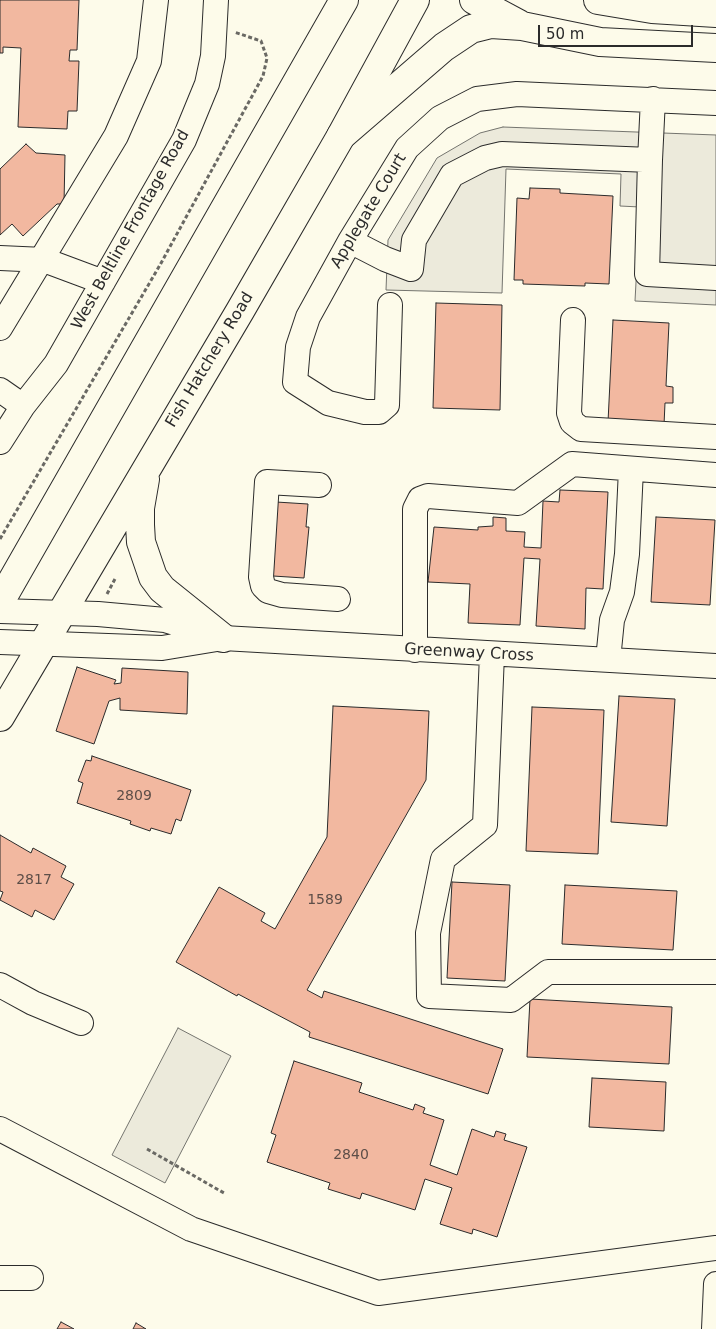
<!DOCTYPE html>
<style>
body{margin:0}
#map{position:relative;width:716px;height:1329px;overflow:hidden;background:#fdfbea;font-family:"DejaVu Sans",sans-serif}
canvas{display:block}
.scale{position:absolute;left:538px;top:25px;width:155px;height:22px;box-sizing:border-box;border:2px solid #2b2b2b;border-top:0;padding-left:6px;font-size:15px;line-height:18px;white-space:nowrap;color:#2b2b2b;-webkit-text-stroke:4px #fdfbea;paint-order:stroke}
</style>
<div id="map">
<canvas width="716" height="1329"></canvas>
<div class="scale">50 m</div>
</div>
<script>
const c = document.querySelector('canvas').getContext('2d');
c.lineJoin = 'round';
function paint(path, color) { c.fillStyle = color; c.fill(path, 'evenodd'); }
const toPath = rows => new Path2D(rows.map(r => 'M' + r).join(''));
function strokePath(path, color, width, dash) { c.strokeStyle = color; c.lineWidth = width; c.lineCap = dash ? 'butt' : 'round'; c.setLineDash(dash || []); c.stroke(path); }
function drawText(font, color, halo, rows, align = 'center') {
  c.font = font + ' "DejaVu Sans",sans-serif'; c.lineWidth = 4; c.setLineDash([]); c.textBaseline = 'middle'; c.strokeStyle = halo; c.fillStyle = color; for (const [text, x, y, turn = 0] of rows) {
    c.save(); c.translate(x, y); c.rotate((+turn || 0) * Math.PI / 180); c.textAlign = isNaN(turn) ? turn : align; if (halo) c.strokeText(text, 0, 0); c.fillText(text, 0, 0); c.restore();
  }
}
const parking = toPath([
 [503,127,716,135,716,305,635,301,640,207,620,206,621,174,506,169,502,293,386,290,388,240,437,158,480,133,503,127],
 [178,1028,231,1056,165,1183,112,1155,178,1028]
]);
const building = toPath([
 [0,0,79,0,77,50,70,50,69,61,79,61,77,111,68,111,67,129,18,127,21,48,3,47,3,53,0,53,0,0],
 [26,144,36,153,65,155,64,204,57,204,23,236,12,224,0,235,0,169,26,144],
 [530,188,560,189,560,193,613,196,609,284,585,283,585,286,523,284,523,280,514,280,517,198,529,199,530,188],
 [436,303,502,305,500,410,433,408,436,303],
 [613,320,669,323,666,386,673,387,673,403,665,403,664,425,608,422,613,320],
 [560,490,608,492,603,589,586,588,585,629,536,626,540,559,524,558,520,625,468,623,470,584,428,582,434,527,478,530,478,527,493,526,493,517,506,518,506,531,525,532,524,547,541,548,543,501,559,502,560,490],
 [276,502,308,504,306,527,309,527,304,578,273,576,276,502],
 [656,517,715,520,710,605,651,602,656,517],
 [77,667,116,680,114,684,121,683,122,668,188,672,187,714,120,710,120,698,109,701,94,744,56,731,77,667],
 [619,696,675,699,667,826,611,822,619,696],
 [333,706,429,711,426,780,307,990,322,998,324,991,503,1049,488,1094,309,1037,310,1032,238,994,237,996,176,962,219,887,265,913,261,921,275,929,327,837,333,706],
 [532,707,604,710,598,854,526,851,532,707],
 [92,756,191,790,181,821,176,819,171,834,151,828,150,831,130,824,131,821,77,803,83,783,78,781,86,760,91,761,92,756],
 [0,835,31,853,33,848,66,866,61,877,74,884,54,920,35,910,32,917,0,900,3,892,0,891,0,835],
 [452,882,510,885,505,981,447,978,452,882],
 [565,885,677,891,673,950,562,944,565,885],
 [530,999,672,1007,669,1064,527,1057,530,999],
 [294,1061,362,1083,359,1092,413,1110,415,1104,425,1108,423,1113,444,1120,430,1165,457,1175,472,1129,494,1137,496,1131,506,1134,504,1140,527,1147,497,1237,473,1229,472,1234,440,1224,452,1188,425,1179,415,1210,362,1193,360,1199,328,1189,330,1183,267,1162,276,1135,271,1133,294,1061],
 [592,1078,666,1082,664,1131,589,1127,592,1078],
 [61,1322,74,1329,57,1329,61,1322],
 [136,1323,146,1329,133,1329,136,1323]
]);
const path = toPath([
 [0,539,160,265,263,76,267,58,261,41,234,32],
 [107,594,116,577],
 [147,1149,224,1193]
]);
const minor = toPath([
 [650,160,647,274,716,278],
 [350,241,385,259,411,269,414,240,452,175,485,158,502,154,650,160,653,99],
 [0,258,44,260,103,282],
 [390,305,387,405,379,412,365,412,328,403,295,382,298,347,308,317,350,241,407,148,440,118,477,99,517,94,716,103],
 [573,320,569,413,572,422,581,429,716,437],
 [0,328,116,136,149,61,156,0],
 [0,390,23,406],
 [0,442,23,406,56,364,184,140,207,84,213,56,216,0],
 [319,485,267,482,261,577,263,586,268,591,282,595,338,599],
 [0,611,98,614,165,620,218,636],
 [0,642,162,648,223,638,716,666],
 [415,650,415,509,420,499,428,496,518,503,572,464,716,475],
 [492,654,485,825,443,859,428,933,429,996,511,1000,548,972,716,972],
 [608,660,612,620,622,592,627,554,631,469],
 [0,985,33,1003,81,1023],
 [0,1129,191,1229,378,1293,716,1248],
 [0,1278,31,1278],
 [714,1329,716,1284]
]);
const major = toPath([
 [145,479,140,508,140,525,141,542,153,577,162,589,223,638],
 [0,602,344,0],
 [0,717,240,311,341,136,415,0]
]);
const highway = toPath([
 [474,0,519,24],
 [598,0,652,9,716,13],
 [341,136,444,47,471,29,491,24,522,26,600,42,716,48]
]);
const numberNames = [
 ["2809",134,796],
 ["2817",34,880],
 ["1589",325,900],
 ["2840",351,1155]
];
const streetNames = [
 ["Applegate Court",369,211,-59],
 ["West Beltline Frontage Road",131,230,-61],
 ["Fish Hatchery Road",210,360,-59],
 ["Greenway Cross",469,653,3]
];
paint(parking, '#eceadb');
strokePath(parking, '#74746e', 1);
paint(building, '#f2b8a0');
strokePath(building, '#2b2b2b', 1);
strokePath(minor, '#2b2b2b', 26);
strokePath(major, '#2b2b2b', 30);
strokePath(highway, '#2b2b2b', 30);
strokePath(path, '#6a6964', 3, [4, 2.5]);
strokePath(minor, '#fdfbea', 24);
strokePath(major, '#fdfbea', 28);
strokePath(highway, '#fdfbea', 28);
drawText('14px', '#5d4e48', null, numberNames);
drawText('16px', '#2b2b2b', '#fdfbea', streetNames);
</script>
